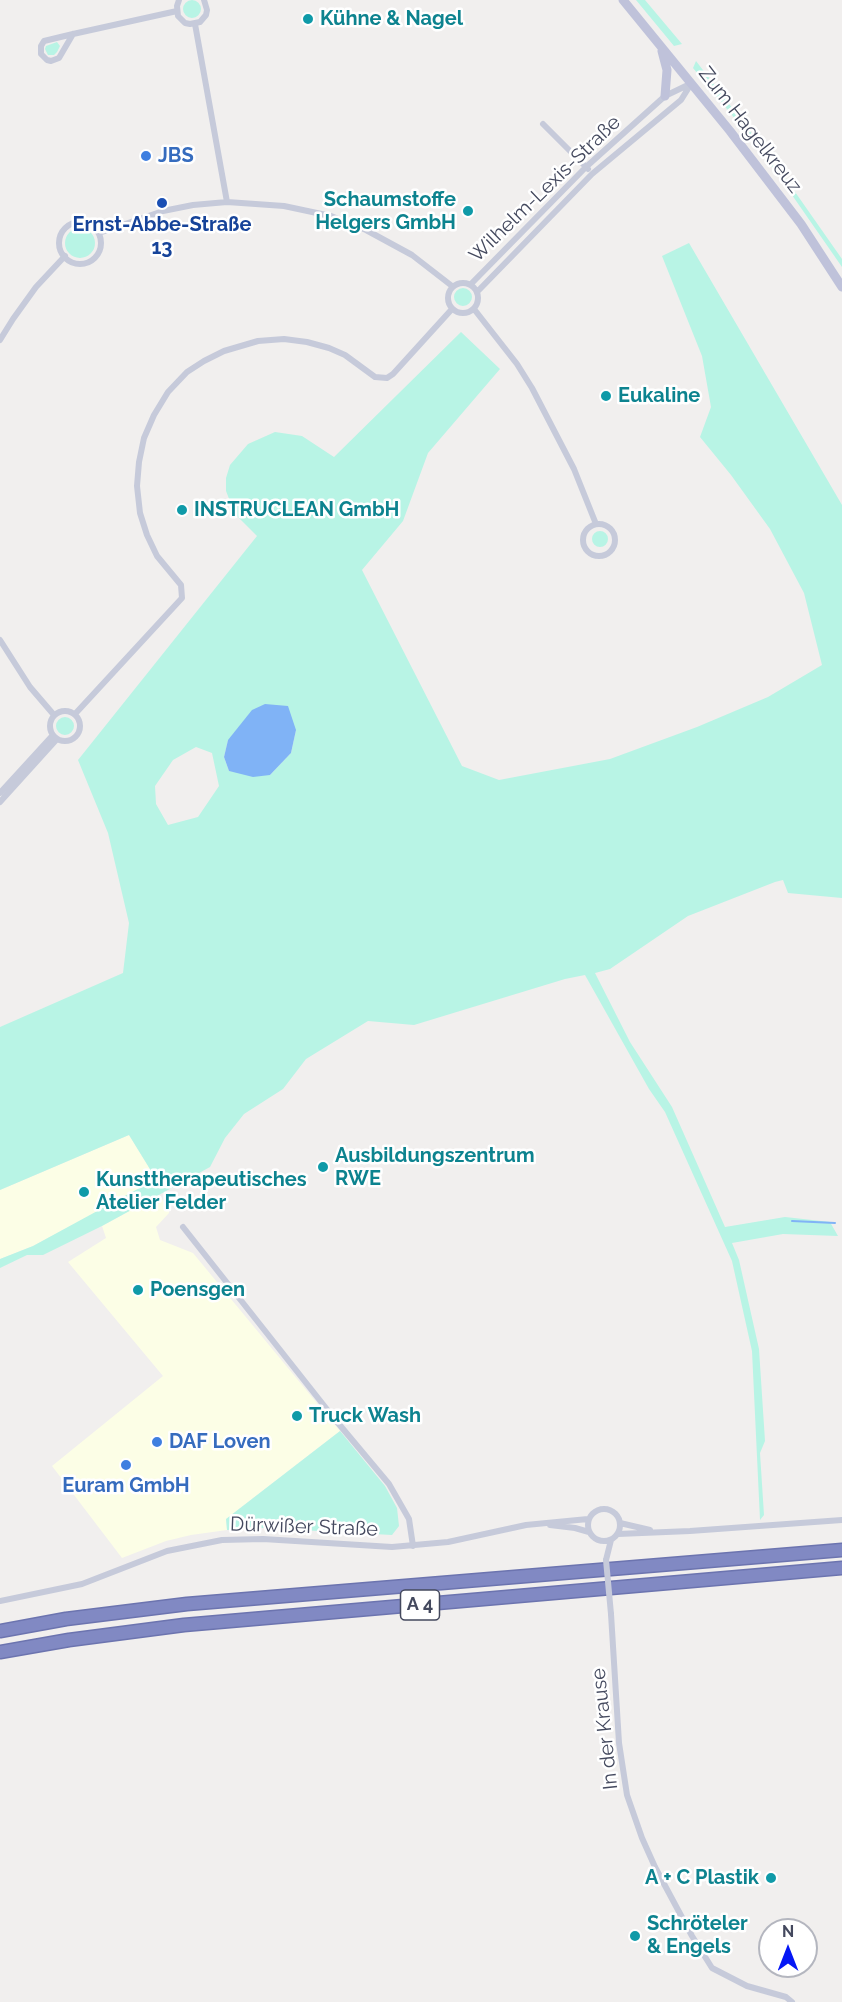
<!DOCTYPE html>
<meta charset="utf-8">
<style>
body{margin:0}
#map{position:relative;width:842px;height:2002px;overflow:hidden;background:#f1efee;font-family:Raleway,sans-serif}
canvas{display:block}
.north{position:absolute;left:758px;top:1918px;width:60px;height:60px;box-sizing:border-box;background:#fff;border:2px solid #b4b6bf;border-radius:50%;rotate:0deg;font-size:16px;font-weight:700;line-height:24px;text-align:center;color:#44495e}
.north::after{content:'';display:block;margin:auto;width:21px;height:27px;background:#0517f5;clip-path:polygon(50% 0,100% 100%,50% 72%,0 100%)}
</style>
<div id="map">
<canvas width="842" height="2002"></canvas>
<div class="north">N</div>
</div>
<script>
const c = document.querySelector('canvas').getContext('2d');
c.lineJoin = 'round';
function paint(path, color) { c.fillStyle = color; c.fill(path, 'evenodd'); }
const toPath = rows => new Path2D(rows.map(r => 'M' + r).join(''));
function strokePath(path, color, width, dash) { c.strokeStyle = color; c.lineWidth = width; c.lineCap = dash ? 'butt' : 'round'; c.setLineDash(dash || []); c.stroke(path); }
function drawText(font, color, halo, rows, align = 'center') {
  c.font = font + ' Raleway,sans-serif'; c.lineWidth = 5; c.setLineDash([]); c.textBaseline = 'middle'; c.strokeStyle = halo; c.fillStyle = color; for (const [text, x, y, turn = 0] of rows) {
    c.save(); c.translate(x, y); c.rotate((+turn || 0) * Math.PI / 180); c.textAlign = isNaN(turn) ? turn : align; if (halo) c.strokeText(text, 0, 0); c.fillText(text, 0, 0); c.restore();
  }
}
const commercial = toPath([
 [129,1135,157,1180,33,1246,0,1259,0,1190],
 [159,1195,169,1209,169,1213,156,1227,160,1240,193,1253,340,1431,226,1519,227,1530,191,1535,166,1541,122,1558,52,1466,163,1376,68,1262,106,1238,102,1226]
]);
const green = toPath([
 '183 9a9 9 0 1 1 18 0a9 9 0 1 1-18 0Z',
 [636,0,645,0,682,44,674,46],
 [57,42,60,46,57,52,54,55,48,55,45,49,46,46],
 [696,61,779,169,842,259,842,267,776,172,741,126,693,68],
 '65 243a15 15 0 1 1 30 0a15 15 0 1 1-30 0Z',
 [689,243,842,505,842,898,788,893,783,880,775,882,688,916,610,969,595,973,630,1042,672,1107,725,1227,785,1217,830,1222,838,1236,783,1234,732,1243,739,1260,759,1349,765,1441,760,1453,764,1515,760,1520,752,1351,732,1261,665,1112,649,1089,585,975,565,979,414,1025,368,1021,306,1059,283,1089,244,1114,225,1138,210,1167,102,1226,43,1255,27,1255,0,1268,0,1259,33,1246,156,1179,129,1135,0,1190,0,1027,123,973,129,923,108,833,78,760,257,536,235,514,226,491,226,478,230,465,248,444,275,432,302,436,334,457,461,332,500,369,428,453,403,521,362,570,462,766,499,780,610,759,697,727,768,697,822,665,804,593,770,529,731,475,700,437,711,407,702,356,662,256],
 [296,730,291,753,270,775,229,771,224,757,228,740],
 [196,747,212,753,219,786,198,817,168,825,156,804,155,786,173,760],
 '454 297a9 9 0 1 1 18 0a9 9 0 1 1-18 0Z',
 '592 539a8 8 0 1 1 16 0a8 8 0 1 1-16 0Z',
 '56 726a9 9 0 1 1 18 0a9 9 0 1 1-18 0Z',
 [340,1431,385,1486,397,1508,399,1526,392,1535,263,1528,227,1530,226,1519]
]);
const water = toPath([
 [265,704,288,706,296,730,291,753,270,775,253,777,229,771,224,757,228,740,252,710]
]);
const stream = toPath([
 [792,1221,835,1223]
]);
const minor = toPath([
 [179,0,177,6,178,16,185,23,190,24,200,22,206,15,207,10,204,0],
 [195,24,227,202],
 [73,34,177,11],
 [73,34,59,58,51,61,47,60,41,54,41,46,44,41,73,34],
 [543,124,588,169],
 '59 243a21 21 0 1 1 42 0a21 21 0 1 1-42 0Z',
 [99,233,163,211,193,205,227,202,284,206,331,216,366,230,412,255,452,286],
 '448 298a15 15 0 1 1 30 0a15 15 0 1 1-30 0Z',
 [471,284,586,167,665,96,690,84],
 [477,292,592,174,681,100,691,84],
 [474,309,517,364,532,388,574,469,596,524],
 [0,340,13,319,36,287,65,256],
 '583 540a16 16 0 1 1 32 0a16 16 0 1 1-32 0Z',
 [0,640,30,687,54,715],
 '50 726a15 15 0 1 1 30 0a15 15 0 1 1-30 0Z',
 [75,714,182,598,181,585,157,556,147,535,140,513,137,486,139,462,144,438,154,415,168,392,187,372,204,361,224,351,258,341,284,339,307,342,329,348,345,355,375,377,387,378,393,374,452,309],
 [0,793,53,735],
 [0,802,57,739],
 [183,1227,333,1417,389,1484,409,1519,413,1546],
 '588 1525a16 16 0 1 1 32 0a16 16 0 1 1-32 0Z',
 [620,1523,650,1530],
 [550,1525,575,1528,589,1532],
 [618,1534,690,1531,842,1520],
 [606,1560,611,1540],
 [0,1601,82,1584,167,1551,222,1540,263,1539,392,1547,448,1542,526,1525,588,1519],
 [611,1614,619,1743,627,1795,642,1838,655,1867,692,1936,712,1968,747,1986,786,1997,792,2002]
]);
const secondary = toPath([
 [623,0,730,131,801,224,842,287],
 [662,51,667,70,665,96]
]);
const motorway = toPath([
 [0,1631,66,1619,187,1604,842,1550],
 [0,1652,69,1640,184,1625,842,1568]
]);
const minorBridge = toPath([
 [606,1560,611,1614]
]);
const markers = [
 [308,19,6,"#0f9aa8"],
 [146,156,6,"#3f7fe0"],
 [162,203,6,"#1a4fb4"],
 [468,211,6,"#0f9aa8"],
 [606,396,6,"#0f9aa8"],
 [182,510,6,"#0f9aa8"],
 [323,1167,6,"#0f9aa8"],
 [84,1192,6,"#0f9aa8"],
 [138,1290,6,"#0f9aa8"],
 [297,1416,6,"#0f9aa8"],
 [157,1442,6,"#3f7fe0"],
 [126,1465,6,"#3f7fe0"],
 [771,1878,6,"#0f9aa8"],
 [635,1936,6,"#0f9aa8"]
];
const shields = [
 [420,1605,39]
];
const shieldNames = [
 ["A 4",420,1605]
];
const cultureNames = [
 ["Kühne & Nagel",320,19],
 ["Schaumstoffe",456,200,"right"],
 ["Helgers GmbH",456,223,"right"],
 ["Eukaline",618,396],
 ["INSTRUCLEAN GmbH",194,510],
 ["Ausbildungszentrum",335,1156],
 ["RWE",335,1179],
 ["Kunsttherapeutisches",96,1180],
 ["Atelier Felder",96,1203],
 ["Poensgen",150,1290],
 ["Truck Wash",309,1416],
 ["A + C Plastik",759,1878,"right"],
 ["Schröteler",647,1924],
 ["& Engels",647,1947]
];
const streetNames = [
 ["Zum Hagelkreuz",750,130,52],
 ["Wilhelm-Lexis-Straße",545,189,-44],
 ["Dürwißer Straße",304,1527,2],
 ["In der Krause",605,1729,-96]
];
const shopNames = [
 ["JBS",158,156],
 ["DAF Loven",169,1442],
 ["Euram GmbH",126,1486,"center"]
];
const transitNames = [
 ["Ernst-Abbe-Straße",162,225],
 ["13",162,248]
];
paint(commercial, '#fcfee6');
paint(green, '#b8f4e5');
paint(water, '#80b3f6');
strokePath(stream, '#80b3f6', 2);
strokePath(motorway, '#6c74af', 15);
strokePath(minor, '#c6cada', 6);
strokePath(secondary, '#bfc2da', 9);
strokePath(motorway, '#8189c3', 12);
strokePath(minorBridge, '#c6cada', 6);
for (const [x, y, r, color] of markers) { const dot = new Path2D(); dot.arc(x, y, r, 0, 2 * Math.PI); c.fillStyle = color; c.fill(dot); strokePath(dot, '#fff', 2); }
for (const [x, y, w] of shields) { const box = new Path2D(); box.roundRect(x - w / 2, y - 15, w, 30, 4.5); c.fillStyle = '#fff'; c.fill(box); strokePath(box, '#44495e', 1.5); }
drawText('bold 18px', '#44495e', null, shieldNames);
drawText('bold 20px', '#0d838f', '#fff', cultureNames, 'left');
drawText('20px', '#44495e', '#fff', streetNames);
drawText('bold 20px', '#366cbe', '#fff', shopNames, 'left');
drawText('bold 20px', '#164399', '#fff', transitNames);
</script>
